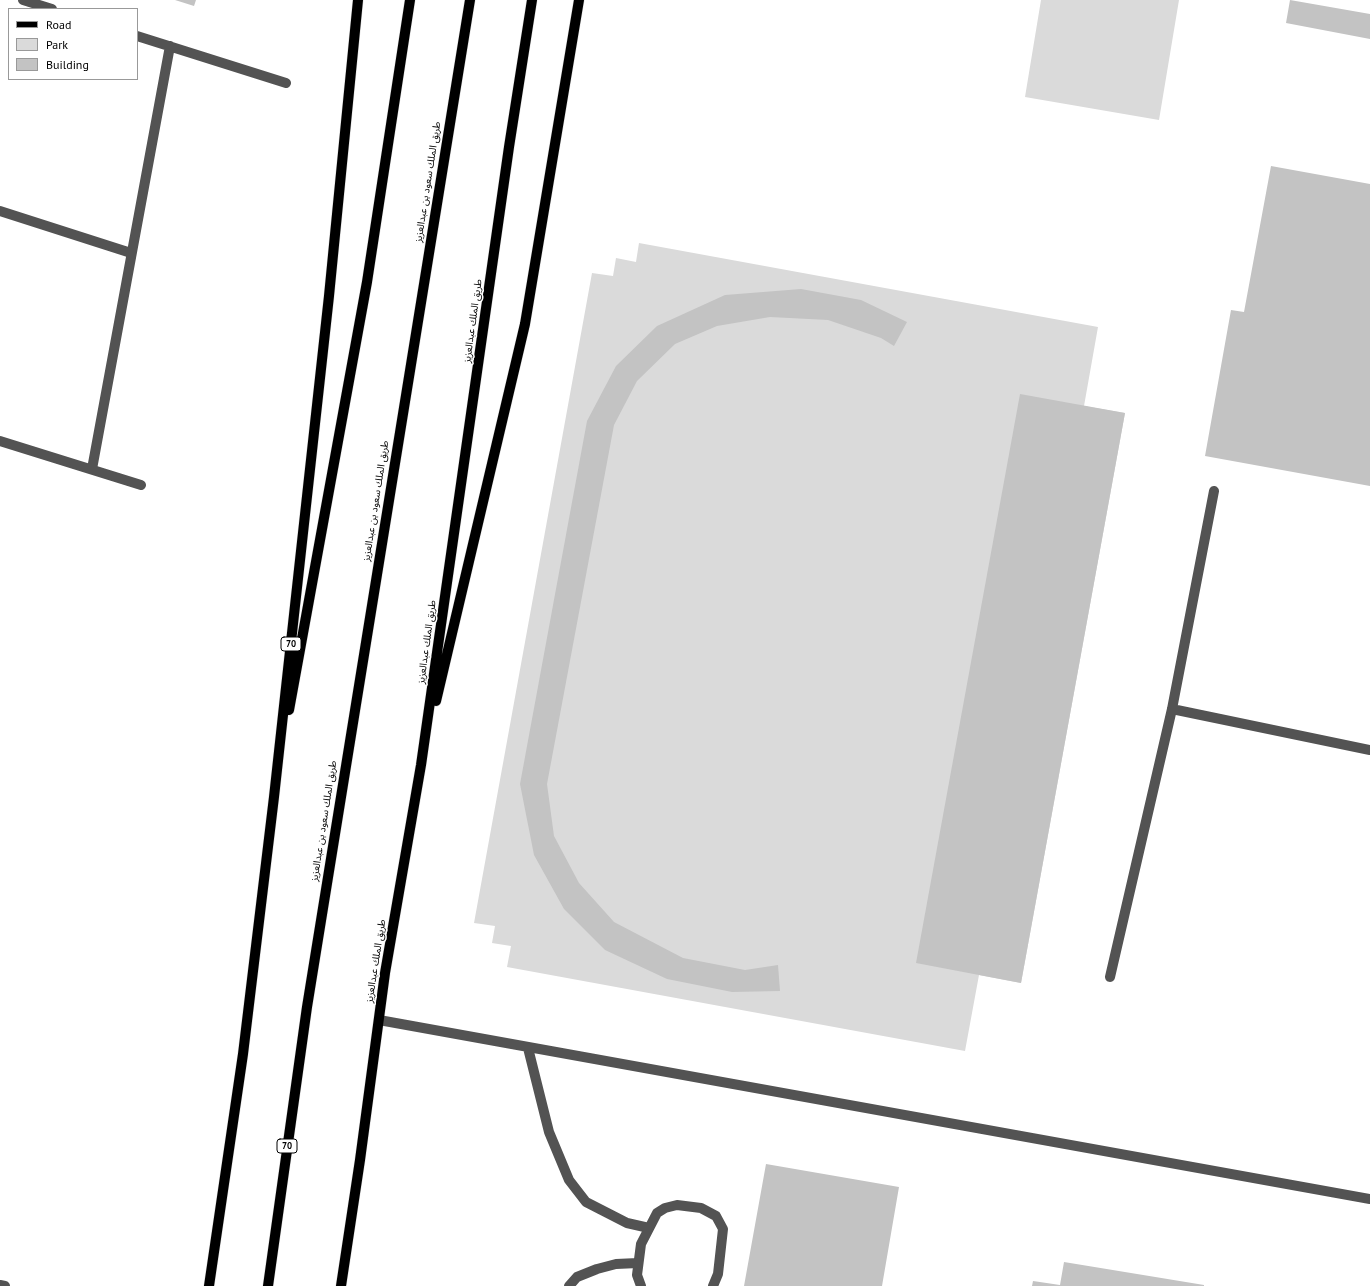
<!DOCTYPE html>
<meta charset="utf-8">
<style>
body{margin:0}
#map{position:relative;width:1370px;height:1286px;overflow:hidden;background:#fff;font-family:"PT Sans",sans-serif}
canvas{display:block}
.legend{position:absolute;left:8px;top:8px;width:130px;height:72px;box-sizing:border-box;background:#fff;border:1px solid #999;margin:0;padding:5px 7px;list-style:none;font-size:12px;color:#000}
.legend li{display:flex;align-items:center;gap:8px;height:20px}
.legend b{width:20px;border:1px solid #999}
</style>
<div id="map">
<canvas width="1370" height="1286"></canvas>
<ul class="legend">
<li><b style="height:5px;background:#000"></b>Road</li>
<li><b style="height:11px;background:#dadada"></b>Park</li>
<li><b style="height:11px;background:#c3c3c3"></b>Building</li>
</ul>
</div>
<script>
const c = document.querySelector('canvas').getContext('2d');
c.lineJoin = 'round';
function fill(path, color) {
  c.fillStyle = color;
  c.fill(path, 'evenodd');
}
function toPath(rows) {
  const path = new Path2D();
  for (const r of rows) {
    path.moveTo(r[0], r[1]);
    for (let i = 2; i < r.length; i += 2) path.lineTo(r[i], r[i + 1]);
  }
  return path;
}
function stroke(path, color, width, dash) {
  c.strokeStyle = color;
  c.lineWidth = width;
  c.lineCap = dash ? 'butt' : 'round';
  c.setLineDash(dash || []);
  c.stroke(path);
}
function label(font, color, halo, rows, align = 'center') {
  c.font = font + ' "PT Sans","Noto Sans Arabic",sans-serif';
  c.lineWidth = 3;
  c.setLineDash([]);
  c.textBaseline = 'middle';
  c.strokeStyle = halo;
  c.fillStyle = color;
  for (const [text, x, y, turn = 0] of rows) {
    c.save();
    c.translate(x, y);
    c.rotate((+turn || 0) * Math.PI / 180);
    c.textAlign = isNaN(turn) ? turn : align;
    if (halo) c.strokeText(text, 0, 0);
    c.fillText(text, 0, 0);
    c.restore();
  }
}
fill(toPath([
 [1041,0,1179,0,1159,120,1025,97],
 [639,243,1098,327,1084,406,1125,413,1021,983,979,975,965,1051,507,967,511,946,492,943,495,926,474,923,592,273,613,276,616,258,636,262]
]), '#dadada');
fill(toPath([
 [175,0,196,0,194,6],
 [1290,0,1370,14,1370,39,1286,23],
 [1271,166,1370,184,1370,486,1205,456,1231,310,1244,312],
 [801,289,861,300,907,322,894,346,881,338,828,320,770,317,717,326,675,344,637,381,614,425,547,784,554,836,579,883,614,922,683,958,745,970,778,965,780,991,732,992,667,979,605,950,564,909,534,855,520,784,587,421,616,366,657,326,725,295],
 [1020,394,1125,413,1021,983,916,963],
 [766,1164,899,1187,882,1286,744,1286],
 [1064,1262,1204,1285,1204,1286,1032,1286,1033,1281,1060,1285]
]), '#c3c3c3');
const major = toPath([
 [436,701,525,324,579,0],
 [289,710,367,282,410,0],
 [209,1286,243,1054,274,797,329,296,358,0],
 [268,1286,307,1007,470,0],
 [341,1286,360,1160,385,973,421,765,509,147,532,0]
]);
stroke(major, '#dbdbdb', 11);
stroke(toPath([
 [23,0,52,9],
 [137,36,286,83],
 [0,211,131,253],
 [0,441,141,485],
 [92,469,170,46],
 [1172,709,1370,750],
 [1110,977,1172,709,1214,491],
 [379,1020,1370,1199],
 [528,1048,549,1132,569,1180,586,1202,627,1223,649,1228],
 [0,1285,5,1286],
 [569,1286,577,1277,597,1269,616,1264,638,1263],
 [641,1286,637,1275,641,1244,657,1213,665,1208,677,1205,701,1208,716,1216,723,1229,718,1274,713,1286]
]), '#535353', 10);
stroke(major, '#000', 10);
for (const [x, y, w] of [
 [291,644,20],
 [287,1146,20]
]) {
  const box = new Path2D();
  box.roundRect(x - w / 2, y - 7, w, 14, 3);
  c.fillStyle = '#fff';
  c.fill(box);
  stroke(box, '#000', 1);
}
label('bold 9px', '#000', null, [
 ["70",291,644],
 ["70",287,1146]
]);
label('10px', '#000', '#fff', [
 ["طريق الملك سعود بن عبدالعزيز",428,182,-81],
 ["طريق الملك عبدالعزيز",473,321,-82],
 ["طريق الملك سعود بن عبدالعزيز",376,501,-81],
 ["طريق الملك عبدالعزيز",427,642,-82],
 ["طريق الملك سعود بن عبدالعزيز",324,821,-81],
 ["طريق الملك عبدالعزيز",376,961,-81]
]);
</script>
